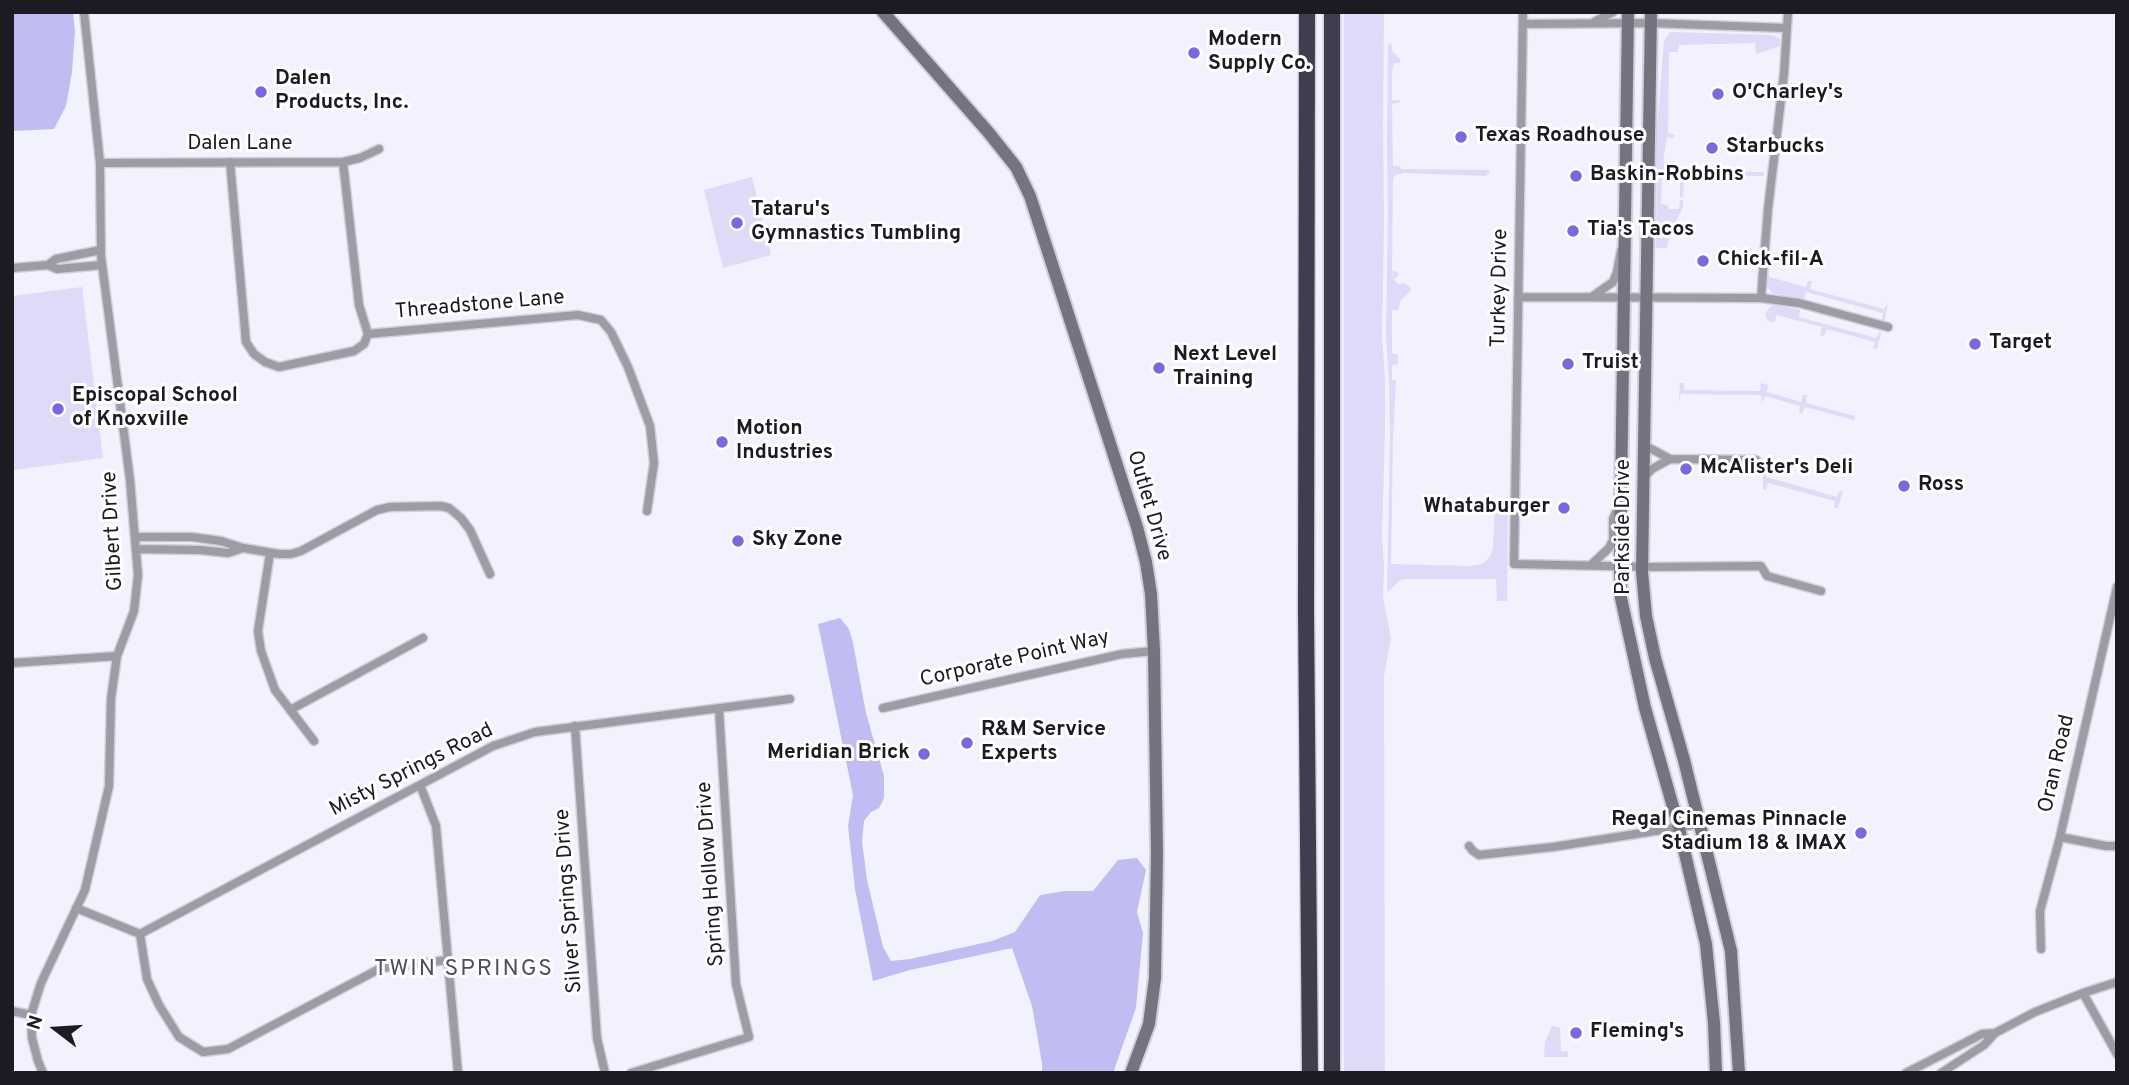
<!DOCTYPE html>
<style>
body{margin:0}
#map{position:relative;width:2129px;height:1085px;overflow:hidden;background:#f2f1fe;font-family:Overpass,sans-serif}
canvas{display:block}
.frame{position:absolute;inset:0;border:14px solid #1c1b23;pointer-events:none}
.north{position:absolute;left:21px;top:994px;width:70px;height:70px;-webkit-text-stroke:5px #fff;paint-order:stroke;rotate:287deg;font-size:19px;font-weight:700;line-height:28px;text-align:center;color:#1c1b23}
.north::after{content:'';display:block;margin:auto;width:24px;height:32px;background:#1c1b23;clip-path:polygon(50% 0,100% 100%,50% 72%,0 100%)}
</style>
<div id="map">
<canvas width="2129" height="1085"></canvas>
<div class="frame"></div>
<div class="north">N</div>
</div>
<script>
const c = document.querySelector('canvas').getContext('2d');
c.lineJoin = 'round';
function fill(path, color) {
  c.fillStyle = color;
  c.fill(path, 'evenodd');
}
function toPath(rows) {
  const path = new Path2D();
  for (const r of rows) {
    path.moveTo(r[0], r[1]);
    for (let i = 2; i < r.length; i += 2) path.lineTo(r[i], r[i + 1]);
  }
  return path;
}
function stroke(path, color, width, dash) {
  c.strokeStyle = color;
  c.lineWidth = width;
  c.lineCap = dash ? 'butt' : 'round';
  c.setLineDash(dash || []);
  c.stroke(path);
}
function label(font, color, halo, rows, align = 'center') {
  c.font = font + ' Overpass,sans-serif';
  c.lineWidth = 6;
  c.setLineDash([]);
  c.textBaseline = 'middle';
  c.strokeStyle = halo;
  c.fillStyle = color;
  for (const [text, x, y, turn = 0] of rows) {
    c.save();
    c.translate(x, y);
    c.rotate((+turn || 0) * Math.PI / 180);
    c.textAlign = isNaN(turn) ? turn : align;
    if (halo) c.strokeText(text, 0, 0);
    c.fillText(text, 0, 0);
    c.restore();
  }
}
fill(toPath([
 [1344,12,1384,12,1383,123,1384,224,1382,334,1385,381,1385,428,1382,536,1384,567,1383,597,1391,638,1384,676,1385,1073,1344,1073],
 [1670,32,1773,35,1780,39,1781,46,1756,54,1755,43,1679,45,1678,52,1669,52,1668,133,1675,135,1673,138,1667,137,1663,162,1670,164,1670,172,1668,176,1662,176,1661,204,1668,205,1669,209,1679,209,1680,200,1683,200,1683,207,1670,233,1667,248,1656,248,1657,128,1664,41],
 [1391,43,1392,51,1400,59,1400,63,1395,63,1393,66,1392,74,1392,100,1399,100,1400,102,1392,104,1393,166,1399,166,1401,169,1490,170,1490,172,1486,176,1404,173,1396,175,1393,178,1392,277,1393,271,1396,271,1399,275,1394,279,1398,284,1404,283,1411,288,1410,292,1401,300,1398,310,1392,310,1392,353,1398,355,1398,364,1392,365,1392,380,1396,381,1393,438,1391,564,1469,566,1482,564,1489,558,1493,548,1495,505,1502,500,1506,500,1508,504,1507,601,1497,601,1496,579,1402,579,1387,592,1390,438,1389,383,1386,334,1388,212,1387,143,1388,45],
 [1681,171,1763,172,1764,176,1690,175,1684,180,1683,197,1680,197,1680,173],
 [752,177,771,255,723,268,704,190],
 [1769,270,1769,277,1806,287,1808,281,1812,281,1810,289,1884,309,1888,303,1885,320,1882,320,1883,313,1806,292,1804,299,1772,293,1766,285],
 [82,287,103,458,14,470,12,456,12,296],
 [1775,305,1800,310,1799,317,1876,338,1880,331,1881,333,1877,349,1873,348,1875,342,1827,329,1824,336,1820,335,1822,327,1777,315,1774,322,1768,321,1766,317,1766,313,1770,307],
 [1680,383,1684,383,1684,390,1760,391,1761,383,1768,385,1767,392,1801,402,1803,395,1807,395,1806,403,1855,416,1854,420,1805,407,1802,414,1799,412,1800,406,1765,396,1762,403,1761,395,1681,394,1679,401],
 [1763,469,1768,470,1766,477,1837,497,1839,492,1843,491,1838,508,1834,508,1835,501,1768,483,1766,490,1763,489],
 [1552,1026,1560,1028,1561,1051,1568,1052,1568,1057,1544,1057,1545,1042]
]), '#dddbf7');
fill(toPath([
 [12,12,73,12,75,32,72,72,66,106,54,129,12,131],
 [840,618,849,629,853,643,866,713,884,776,884,798,879,808,871,812,864,821,862,841,867,880,883,947,891,961,910,959,992,941,1015,932,1040,895,1065,891,1093,891,1118,860,1137,858,1146,870,1137,912,1143,933,1136,1008,1113,1073,1042,1073,1042,1063,1032,1006,1012,948,910,970,873,981,855,889,848,826,853,795,818,624]
]), '#c1bcf1');
const street = toPath([
 [1523,12,1514,564,1651,567,1761,566,1767,576,1821,591],
 [1594,22,1613,12],
 [1523,24,1650,23,1786,28],
 [230,162,246,342,254,354,265,362,279,367,354,351,364,344,368,334,578,315,601,320,611,332,628,367,650,426,654,463,647,511],
 [343,162,359,305,368,334],
 [100,163,343,162,360,158,379,149],
 [48,265,56,259,101,250],
 [12,268,48,265,57,269,102,265],
 [1593,296,1613,282,1617,272,1621,251],
 [1518,297,1761,298,1799,303,1888,327],
 [1761,298,1768,209,1784,74,1788,12],
 [1644,445,1670,459,1756,460],
 [1644,477,1652,469,1670,459],
 [135,537,192,537,221,541,243,548,279,554,291,554,301,551,377,510,390,507,441,506,449,508,461,518,470,530,490,574],
 [136,549,200,550,228,553,243,548],
 [270,553,258,631,261,651,275,690,314,741],
 [1591,565,1609,548,1613,540,1613,519,1618,508],
 [12,663,117,656],
 [883,708,1122,654,1154,651],
 [290,710,423,638],
 [575,726,597,1038,605,1073],
 [420,785,436,826,458,1073],
 [2060,837,2106,846,2117,846],
 [1469,846,1473,851,1479,855,1553,847,1700,824],
 [76,908,140,934,493,746,535,732,790,699],
 [140,934,147,979,159,1005,179,1037,203,1052,228,1049,381,968,448,960],
 [2041,949,2040,911,2060,837,2117,587],
 [2083,993,2117,1054],
 [12,1011,31,1015],
 [43,1073,38,1061,32,1038,31,1015,41,983,85,890,109,786,111,699,117,656,134,611,138,575,130,480,101,256,100,163,84,12],
 [631,1073,749,1037,736,984,719,709],
 [1906,1073,1982,1034,1995,1033],
 [1941,1073,1984,1045,1995,1033,2035,1012,2083,993,2117,982]
]);
const secondary = toPath([
 [883,12,989,133,1016,167,1030,196,1137,527,1146,562,1151,594,1154,651,1157,853,1155,978,1149,1024,1131,1073],
 [1628,12,1620,566,1621,598,1645,708,1679,828,1706,944,1714,1023,1716,1073],
 [1651,12,1642,572,1646,616,1655,658,1684,760,1731,951,1739,1073]
]);
const highway = toPath([
 [1307,12,1306,609,1310,1073],
 [1332,12,1332,1073]
]);
stroke(street, '#d0cfdb', 11);
stroke(secondary, '#d0cfdb', 16);
stroke(highway, '#d0cfdb', 19);
stroke(street, '#9d9ca5', 8);
stroke(secondary, '#747380', 12);
stroke(highway, '#3f3e4f', 16);
for (const [x, y, r, color] of [
 [1194,53,7,"#7f66e1"],
 [261,92,7,"#7f66e1"],
 [1718,94,7,"#7f66e1"],
 [1461,137,7,"#7f66e1"],
 [1712,148,7,"#7f66e1"],
 [1576,176,7,"#7f66e1"],
 [737,223,7,"#7f66e1"],
 [1573,231,7,"#7f66e1"],
 [1703,261,7,"#7f66e1"],
 [1975,344,7,"#7f66e1"],
 [1568,364,7,"#7f66e1"],
 [1159,368,7,"#7f66e1"],
 [58,409,7,"#7f66e1"],
 [722,442,7,"#7f66e1"],
 [1686,469,7,"#7f66e1"],
 [1904,486,7,"#7f66e1"],
 [1564,508,7,"#7f66e1"],
 [738,541,7,"#7f66e1"],
 [967,743,7,"#7f66e1"],
 [924,754,7,"#7f66e1"],
 [1861,833,7,"#7f66e1"],
 [1576,1033,7,"#7f66e1"]
]) {
  const dot = new Path2D();
  dot.arc(x, y, r, 0, 2 * Math.PI);
  c.fillStyle = color;
  c.fill(dot);
  stroke(dot, '#fff', 2.5);
}
label('bold 21px', '#1c1b23', '#fff', [
 ["Modern",1208,41],
 ["Supply Co.",1208,65],
 ["Dalen",275,80],
 ["Products, Inc.",275,104],
 ["O'Charley's",1732,94],
 ["Texas Roadhouse",1475,137],
 ["Starbucks",1726,148],
 ["Baskin-Robbins",1590,176],
 ["Tataru's",751,211],
 ["Gymnastics Tumbling",751,235],
 ["Tia's Tacos",1587,231],
 ["Chick-fil-A",1717,261],
 ["Target",1989,344],
 ["Next Level",1173,356],
 ["Training",1173,380],
 ["Truist",1582,364],
 ["Episcopal School",72,397],
 ["of Knoxville",72,421],
 ["Motion",736,430],
 ["Industries",736,454],
 ["McAlister's Deli",1700,469],
 ["Ross",1918,486],
 ["Whataburger",1550,508,"right"],
 ["Sky Zone",752,541],
 ["R&M Service",981,731],
 ["Experts",981,755],
 ["Meridian Brick",910,754,"right"],
 ["Regal Cinemas Pinnacle",1847,821,"right"],
 ["Stadium 18 & IMAX",1847,845,"right"],
 ["Fleming's",1590,1033]
], 'left');
label('21px', '#1c1b23', '#fff', [
 ["Dalen Lane",240,145],
 ["Turkey Drive",1501,288,-89],
 ["Threadstone Lane",480,306,-5],
 ["Outlet Drive",1148,506,74],
 ["Parkside Drive",1625,527,-90],
 ["Gilbert Drive",114,531,-93],
 ["Corporate Point Way",1015,660,-13],
 ["Oran Road",2058,764,-77],
 ["Misty Springs Road",412,771,-27],
 ["Spring Hollow Drive",712,874,-94],
 ["Silver Springs Drive",570,901,-94]
]);
c.letterSpacing = '2px';
label('23px', '#4f4d5f', '#fff', [
 ["TWIN SPRINGS",464,970]
]);
c.letterSpacing = '0px';
</script>
